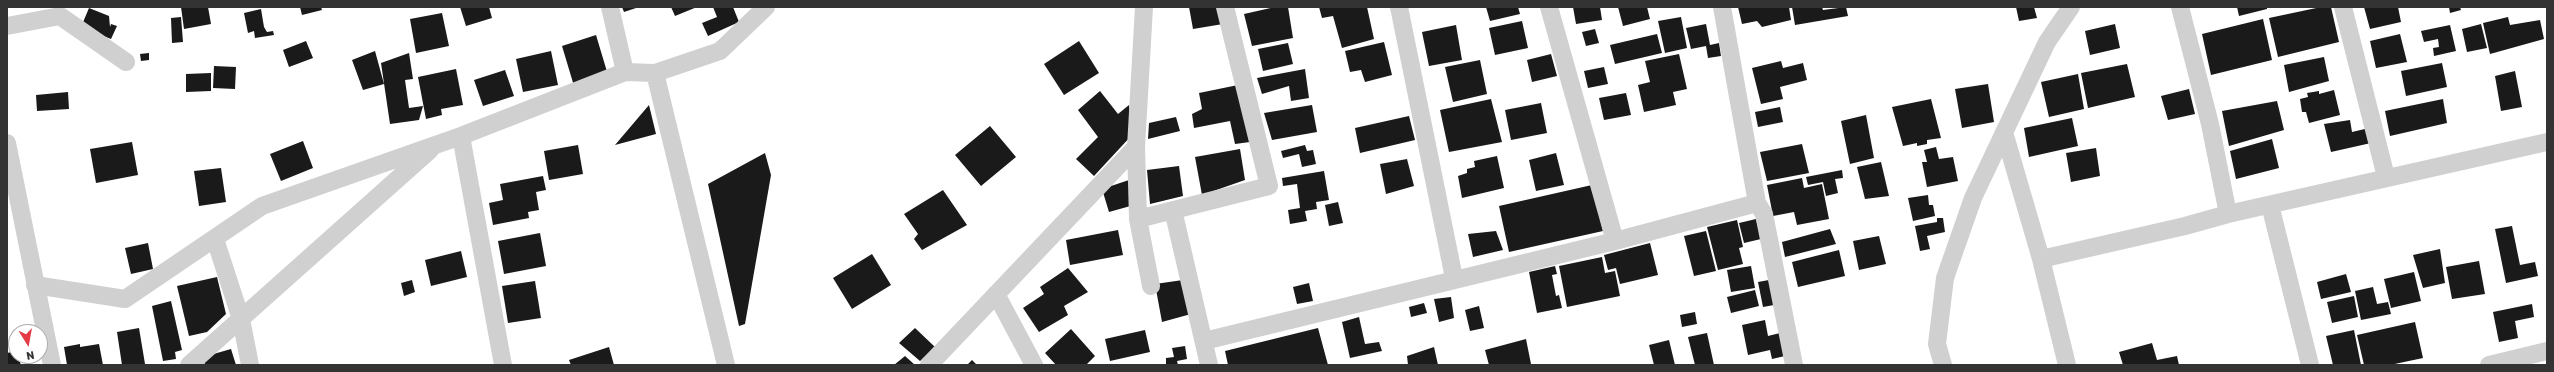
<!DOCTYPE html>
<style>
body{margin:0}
#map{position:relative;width:2554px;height:372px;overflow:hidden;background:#fff;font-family:Rubik,sans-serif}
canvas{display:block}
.frame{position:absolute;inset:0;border:8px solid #333;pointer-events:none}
.north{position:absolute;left:8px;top:324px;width:40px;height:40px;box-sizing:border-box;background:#fff;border:1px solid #adadad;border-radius:50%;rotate:169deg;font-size:11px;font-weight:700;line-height:16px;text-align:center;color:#333}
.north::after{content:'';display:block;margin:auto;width:14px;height:18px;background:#e63946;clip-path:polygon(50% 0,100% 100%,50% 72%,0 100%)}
</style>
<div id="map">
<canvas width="2554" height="372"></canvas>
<div class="frame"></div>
<div class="north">N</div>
</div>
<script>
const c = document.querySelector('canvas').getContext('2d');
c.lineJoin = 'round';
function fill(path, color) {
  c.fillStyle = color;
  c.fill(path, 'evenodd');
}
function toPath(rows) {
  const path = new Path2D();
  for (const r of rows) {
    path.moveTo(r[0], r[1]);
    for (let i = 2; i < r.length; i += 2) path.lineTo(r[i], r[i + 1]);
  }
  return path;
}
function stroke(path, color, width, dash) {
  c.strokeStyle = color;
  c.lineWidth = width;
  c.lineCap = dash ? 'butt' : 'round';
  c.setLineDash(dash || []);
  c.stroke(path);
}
fill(toPath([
 [181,7,208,7,211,24,184,29],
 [300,7,321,7,322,10,302,15],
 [460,7,489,7,492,18,466,26],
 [622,7,639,7,624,12],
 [671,7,697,7,675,16],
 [713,7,733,7,739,22,708,36,702,23,717,17],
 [1189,7,1219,7,1223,24,1193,29],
 [1275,7,1288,7,1293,38,1252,46,1244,14],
 [1319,7,1367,7,1374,39,1342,48,1333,16,1322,18],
 [1486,7,1518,7,1520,14,1490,21],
 [1573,7,1600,7,1602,20,1576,24],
 [1618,7,1647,7,1650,19,1623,26],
 [1738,7,1789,7,1791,20,1762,27,1757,21,1742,24],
 [1792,7,1822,7,1823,10,1846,7,1848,16,1795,25],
 [2016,7,2034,7,2037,18,2019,21],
 [2237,7,2267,7,2267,9,2239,16],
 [2321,7,2331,7,2339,42,2278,57,2269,18],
 [2364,7,2398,7,2401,22,2370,29],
 [2449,7,2460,7,2461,10,2450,13],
 [89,8,109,16,110,27,111,24,117,26,111,39,81,27],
 [261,9,264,27,267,32,273,31,274,35,255,38,254,31,248,33,244,13],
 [442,13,449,46,416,53,410,19],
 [181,17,183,42,172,43,171,18],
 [1681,17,1687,48,1665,53,1658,21],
 [2508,17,2510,25,2540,20,2544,39,2490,54,2483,23],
 [2263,19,2272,60,2211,75,2202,34],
 [1522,21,1528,48,1495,55,1489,28],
 [1706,24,1710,45,1719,43,1721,56,1708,58,1706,46,1691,49,1686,28],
 [2115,24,2120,48,2090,55,2085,31],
 [2481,24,2487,48,2467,52,2462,29],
 [1456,25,1462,60,1429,66,1422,32],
 [2450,25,2456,51,2434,56,2433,48,2439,47,2438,39,2424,42,2421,31],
 [1595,29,1599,43,1586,46,1582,32],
 [1657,34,1662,53,1615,64,1610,45],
 [2400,34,2407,62,2376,68,2370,41],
 [596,35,608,75,574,86,562,46],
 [306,41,313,58,289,67,283,50],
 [1079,41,1099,73,1064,95,1044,64],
 [1384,42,1392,75,1365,82,1361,70,1350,72,1345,51],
 [1288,43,1293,64,1263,71,1258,49],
 [375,51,384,84,363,90,352,60],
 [551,51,558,85,523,92,516,59],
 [149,53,149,60,141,61,140,54],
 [409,53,413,79,405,80,409,108,423,106,419,120,390,124,381,63],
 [1551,54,1557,76,1532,82,1527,60],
 [1679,54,1687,89,1673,92,1676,105,1644,112,1638,85,1650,82,1645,61],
 [2324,57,2329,81,2289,92,2284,65],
 [1480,60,1487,94,1453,102,1445,67],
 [1781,61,1783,68,1803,63,1807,80,1780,87,1783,99,1761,104,1752,68],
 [2442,63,2447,87,2406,96,2401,71],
 [2127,64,2135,97,2088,108,2081,73],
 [214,66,236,67,235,89,213,88],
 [1604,67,1608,84,1588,88,1584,71],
 [456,69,463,105,441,109,442,115,426,119,418,77],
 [1305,69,1309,98,1291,101,1289,86,1262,94,1257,78],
 [505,70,514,96,483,106,474,80],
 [2515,71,2522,107,2501,111,2495,76],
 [211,73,211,91,186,92,186,74],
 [2078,74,2084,109,2049,117,2041,82],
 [1988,84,1994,122,1962,128,1955,89],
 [1238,85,1250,142,1235,144,1230,121,1194,128,1192,114,1202,109,1199,93],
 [2189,89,2195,114,2168,120,2161,96],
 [2334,90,2340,115,2309,123,2306,112,2302,112,2300,99,2308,97,2307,93,2319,91,2319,94],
 [1100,91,1118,114,1129,105,1132,135,1094,176,1076,159,1098,137,1078,110],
 [68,92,69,109,37,111,36,95],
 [1626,93,1631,115,1604,120,1599,98],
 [1491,99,1502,142,1449,152,1440,110],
 [1931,99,1941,138,1927,140,1927,144,1917,146,1917,143,1903,146,1892,107],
 [2443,99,2447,123,2390,136,2385,111],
 [2277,101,2284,130,2229,146,2222,111],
 [1541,103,1547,133,1511,140,1505,110],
 [649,105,656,134,615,145],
 [1312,105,1317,132,1272,140,1264,113],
 [1780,107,1783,122,1758,127,1755,112],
 [1866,115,1874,158,1850,164,1841,121],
 [1409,116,1415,140,1360,153,1355,128],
 [1176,117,1180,131,1148,139,1149,123],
 [2072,118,2078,146,2029,157,2024,128],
 [2350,120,2352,132,2369,128,2371,143,2331,152,2324,124],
 [990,126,1016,157,981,186,955,155],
 [2272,139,2279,168,2236,179,2230,151],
 [303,141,313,168,281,181,270,154],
 [132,142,138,175,96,183,90,149],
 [1802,144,1809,173,1767,181,1760,152],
 [578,145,583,174,549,180,544,151],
 [1305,145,1307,151,1313,150,1316,164,1302,167,1299,154,1283,158,1281,151],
 [1936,147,1939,159,1953,157,1958,181,1927,187,1922,162,1927,162,1924,150],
 [2096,148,2100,176,2071,182,2066,153],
 [1240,149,1245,180,1202,195,1195,157],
 [765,153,771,175,745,324,739,326,708,184],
 [1556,153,1564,185,1536,191,1529,160],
 [1497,156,1504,188,1462,198,1458,176,1467,173,1467,169,1475,167,1474,161],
 [1407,159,1414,186,1386,194,1380,164],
 [1881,162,1889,196,1865,199,1857,167],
 [1179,166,1183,196,1150,204,1147,170],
 [221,168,226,202,199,206,194,171],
 [1842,170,1843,178,1835,179,1838,193,1826,196,1823,182,1808,185,1806,177],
 [1324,171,1329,200,1316,202,1317,209,1305,211,1307,221,1290,224,1288,210,1300,208,1297,184,1283,186,1282,178],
 [543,176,546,190,536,192,539,210,528,212,529,218,493,225,489,203,503,200,500,184],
 [1802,178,1804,188,1822,184,1829,219,1797,225,1794,212,1773,216,1767,185],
 [1129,180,1134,205,1109,212,1102,189],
 [1592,185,1603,231,1509,252,1499,206],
 [943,190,967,225,922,250,914,239,918,234,904,214],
 [1928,195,1929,205,1933,205,1935,216,1913,221,1908,198],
 [1338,202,1343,223,1329,226,1325,205],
 [1937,218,1943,218,1945,232,1927,236,1930,249,1920,251,1915,226,1937,222],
 [1756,219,1761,239,1744,243,1739,223],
 [1737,220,1743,247,1739,248,1743,264,1718,270,1707,227],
 [2512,226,2520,265,2535,262,2538,276,2506,283,2495,229],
 [1830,229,1836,244,1785,257,1782,242],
 [1118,230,1123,255,1070,265,1066,240],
 [1496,231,1503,250,1473,257,1468,234],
 [1706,231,1716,271,1694,276,1684,236],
 [540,233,546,266,504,274,498,241],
 [1879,236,1886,264,1859,270,1853,241],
 [148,243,153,269,131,274,125,248],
 [1650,243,1658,275,1620,284,1616,268,1608,270,1604,255],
 [2440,249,2445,283,2423,288,2413,255],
 [1839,250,1845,276,1798,287,1792,262],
 [461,251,467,277,431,286,425,260],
 [872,254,891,285,852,309,833,278],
 [1602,257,1605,273,1615,271,1620,296,1567,307,1559,266],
 [2479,261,2485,294,2452,299,2446,267],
 [1555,266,1557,274,1552,275,1556,296,1559,295,1562,308,1537,313,1529,272],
 [1751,266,1755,288,1731,292,1727,270],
 [1068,268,1088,292,1064,306,1068,315,1039,332,1023,308,1044,294,1040,287],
 [2414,272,2421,301,2391,308,2384,279],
 [2346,274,2351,292,2321,299,2317,282],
 [217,277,226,314,207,332,189,336,177,286],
 [412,280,415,292,404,296,401,283],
 [1183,280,1191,314,1162,322,1155,284],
 [1769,280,1774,305,1763,307,1758,282],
 [535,281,541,318,508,323,502,286],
 [1309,283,1313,301,1297,304,1293,287],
 [2373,287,2377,304,2388,302,2391,314,2361,320,2355,291],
 [1755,290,1759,306,1731,313,1727,297],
 [2354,296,2358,317,2332,323,2327,302],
 [1451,297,1454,318,1439,322,1434,299],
 [171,301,182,350,175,352,176,359,163,361,152,306],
 [1424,303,1427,313,1411,317,1409,307],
 [2532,304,2534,317,2515,321,2518,338,2499,342,2493,312],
 [1479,306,1484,328,1470,331,1465,310],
 [1695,312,1697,324,1682,327,1680,315],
 [1359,317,1365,344,1379,342,1382,351,1350,358,1342,322],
 [1765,320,1768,336,1780,333,1785,356,1772,359,1770,350,1748,355,1742,325],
 [2415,322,2423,358,2390,365,2364,365,2357,335],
 [139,328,145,364,122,365,117,332],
 [915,328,935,347,920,361,899,343],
 [1318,328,1328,365,1228,365,1225,351],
 [1071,329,1095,356,1086,365,1056,365,1045,353],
 [1145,330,1150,352,1110,361,1105,339],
 [2354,330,2361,365,2333,365,2326,336],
 [1707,333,1714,365,1695,365,1688,337],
 [1526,339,1531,364,1489,365,1485,350],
 [1669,340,1675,365,1654,365,1649,345],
 [2152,343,2157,360,2177,356,2179,365,2123,365,2119,352],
 [80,344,80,347,99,344,103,365,67,365,64,347],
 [1185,346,1187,359,1177,361,1178,365,1166,365,1166,358,1174,357,1172,348],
 [609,347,614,365,571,365,569,360],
 [1434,347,1438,365,1408,365,1407,356],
 [231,349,236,365,205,365,203,357],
 [16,351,21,365,7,365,7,353],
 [905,356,915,365,894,365],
 [972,360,977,365,967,365]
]), '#1a1a1a');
stroke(toPath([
 [610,7,625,72],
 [1144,7,1136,147,1138,219,1151,286],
 [1399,7,1454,278],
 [1549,7,1615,241],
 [1722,7,1757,203,1764,214,1794,365],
 [2343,7,2386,177],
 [7,26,60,16,126,62],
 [655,73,726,365],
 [2004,132,2041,259,2067,365],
 [461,136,503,365],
 [7,143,52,365],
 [2270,205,2310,365],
 [1173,210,1209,365],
 [2228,214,2547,142],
 [1138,219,1269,186,1225,7],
 [215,239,241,319,250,365],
 [2041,259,2185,226,2228,214,2210,124,2180,7],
 [35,285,125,299,262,206,461,136,625,72,655,73,720,51,766,7],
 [996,294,1034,365],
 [1204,341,1615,241,1757,203],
 [189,365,430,150],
 [929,365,1136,147],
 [1943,365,1937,344,1945,278,1973,198,2047,42,2071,7],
 [2489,365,2547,351]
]), '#d0d0d0', 18);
</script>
